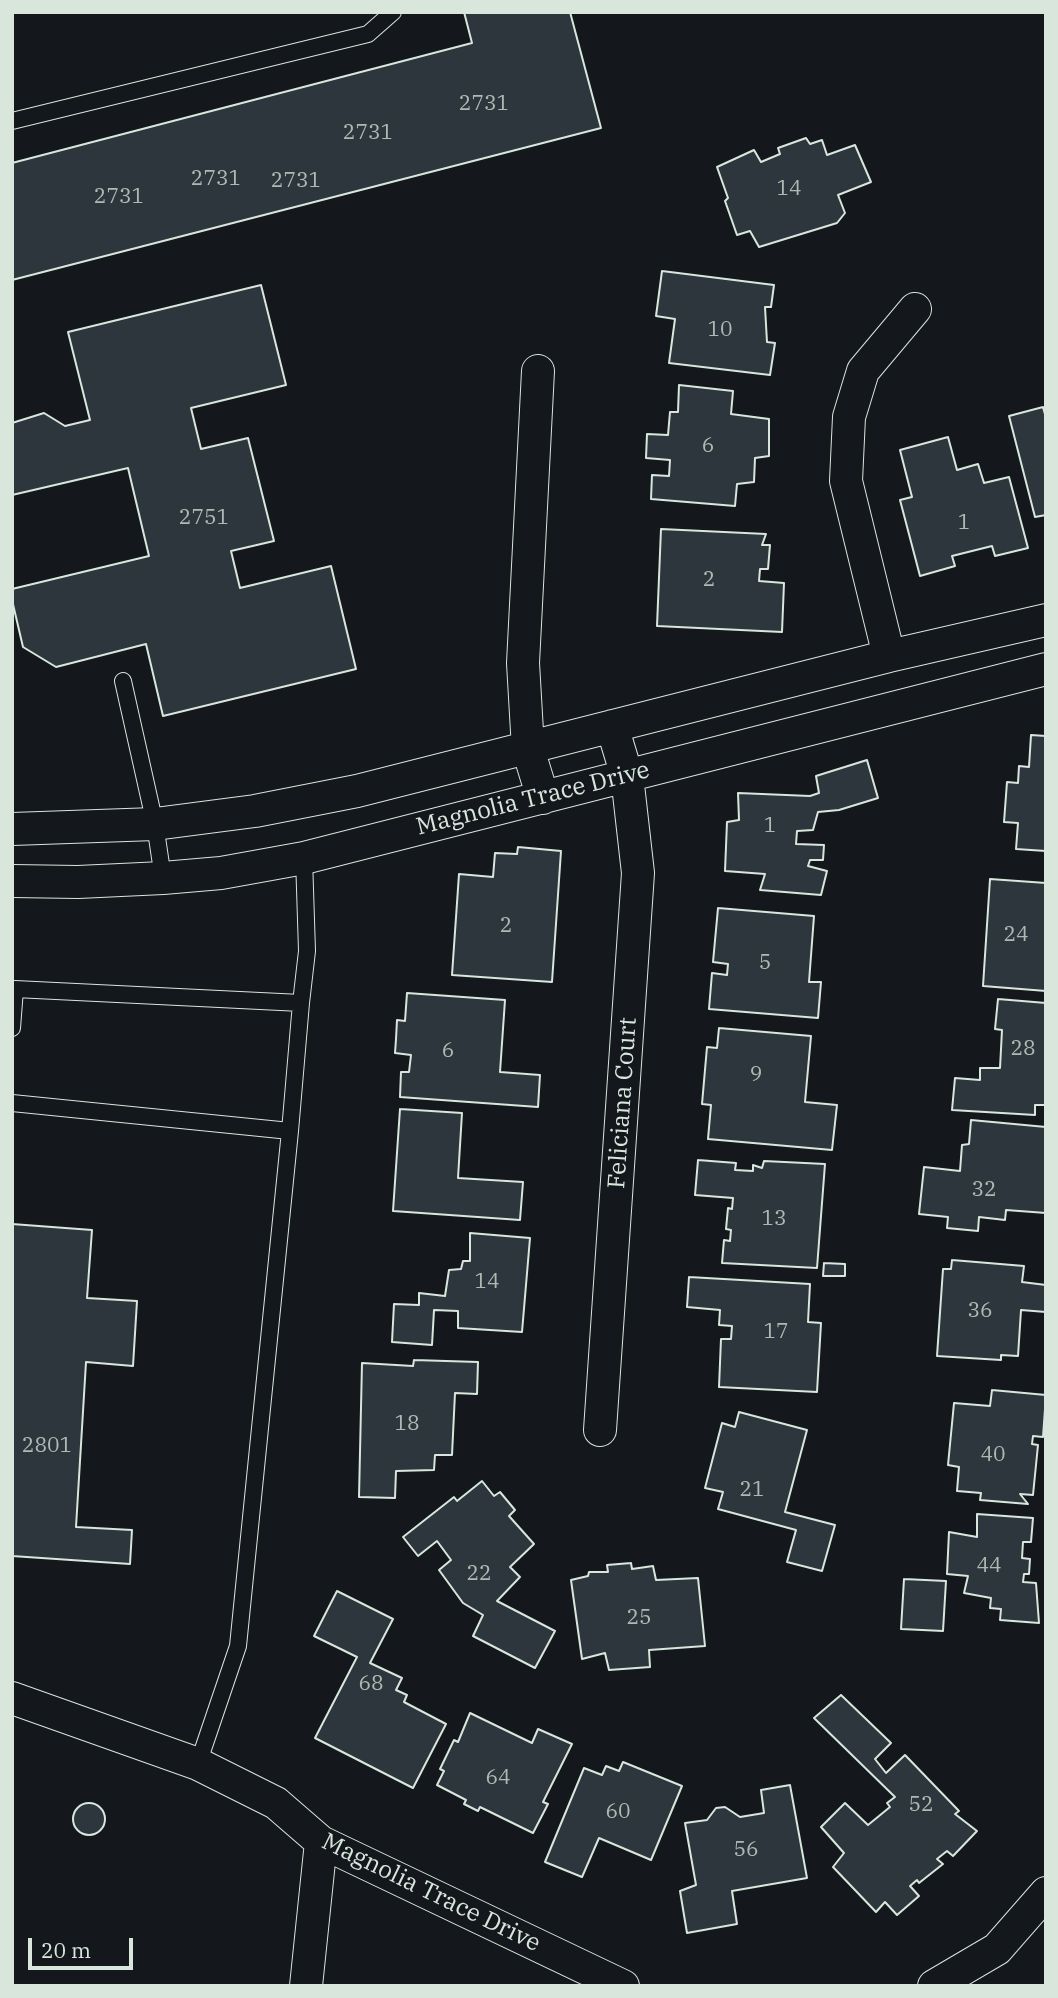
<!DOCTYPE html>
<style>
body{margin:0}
#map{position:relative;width:1058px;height:1998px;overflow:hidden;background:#14181c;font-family:"IBM Plex Serif",serif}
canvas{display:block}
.frame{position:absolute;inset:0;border:14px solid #d8e6dc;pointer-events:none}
.scale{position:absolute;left:28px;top:1938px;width:105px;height:32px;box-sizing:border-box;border:4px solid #d8e6dc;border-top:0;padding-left:9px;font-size:21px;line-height:24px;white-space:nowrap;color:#d8e6dc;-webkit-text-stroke:5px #14181c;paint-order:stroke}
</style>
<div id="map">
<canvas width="1058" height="1998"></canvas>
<div class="frame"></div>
<div class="scale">20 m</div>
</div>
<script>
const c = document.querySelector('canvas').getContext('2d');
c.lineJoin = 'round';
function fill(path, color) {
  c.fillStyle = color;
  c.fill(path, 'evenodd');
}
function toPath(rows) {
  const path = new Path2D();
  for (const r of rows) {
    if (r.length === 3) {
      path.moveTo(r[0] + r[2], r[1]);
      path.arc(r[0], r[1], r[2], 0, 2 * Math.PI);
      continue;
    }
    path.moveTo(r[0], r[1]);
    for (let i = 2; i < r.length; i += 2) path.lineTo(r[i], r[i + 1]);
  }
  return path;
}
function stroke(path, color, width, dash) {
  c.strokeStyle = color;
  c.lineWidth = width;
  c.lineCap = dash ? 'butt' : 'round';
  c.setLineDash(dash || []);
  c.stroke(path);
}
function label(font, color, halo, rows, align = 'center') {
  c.font = font + ' "IBM Plex Serif",serif';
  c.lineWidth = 5;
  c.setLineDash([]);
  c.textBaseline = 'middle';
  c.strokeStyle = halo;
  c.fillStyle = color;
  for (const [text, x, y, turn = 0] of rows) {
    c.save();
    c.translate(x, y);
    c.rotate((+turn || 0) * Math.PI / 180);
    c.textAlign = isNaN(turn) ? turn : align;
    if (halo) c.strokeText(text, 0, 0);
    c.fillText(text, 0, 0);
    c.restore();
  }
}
const building = toPath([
 [464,12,570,12,601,128,12,280,12,163,472,43,464,12],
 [806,138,810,144,822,140,827,155,855,145,871,182,838,195,845,213,837,223,759,247,750,231,737,235,725,201,728,198,717,167,754,150,761,162,780,154,778,148,806,138],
 [662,271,774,285,771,307,765,307,767,342,775,343,770,375,669,363,675,319,656,316,662,271],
 [261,285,286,385,191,408,201,449,248,438,274,541,231,551,240,588,331,566,356,669,163,716,146,644,56,667,23,647,12,600,12,589,149,556,128,468,12,495,12,423,44,413,65,426,90,420,68,332,261,285],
 [679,385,733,391,731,414,769,419,769,456,755,458,754,482,737,484,735,506,651,499,652,475,669,476,670,460,646,458,647,434,668,435,670,412,678,412,679,385],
 [1043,407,1046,418,1046,515,1035,517,1009,416,1043,407],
 [948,437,957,470,978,464,984,483,1009,477,1028,548,995,556,992,546,952,556,955,566,920,576,900,500,912,497,900,450,948,437],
 [661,529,766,534,762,545,770,545,768,569,760,569,759,581,784,583,782,632,657,626,661,529],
 [1031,735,1046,736,1046,851,1016,849,1018,823,1004,822,1007,782,1018,783,1019,766,1029,767,1031,735],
 [867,760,878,798,839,810,818,812,813,830,797,831,796,844,824,845,823,860,810,860,808,866,827,871,821,895,760,890,765,874,725,871,727,822,739,820,738,793,810,796,819,793,816,776,867,760],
 [518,847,561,851,552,982,452,975,459,874,493,877,495,853,517,854,518,847],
 [990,879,1046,883,1046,991,983,986,990,879],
 [718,908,814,916,809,982,821,982,818,1018,709,1009,712,973,727,975,728,964,713,962,718,908],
 [407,993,505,1000,500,1072,540,1075,538,1107,400,1097,401,1072,409,1072,411,1055,395,1053,396,1039,397,1020,405,1021,407,993],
 [998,999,1046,1003,1046,1105,1035,1105,1035,1115,952,1110,955,1078,980,1080,980,1068,1000,1068,1002,1030,995,1029,998,999],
 [719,1028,811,1036,805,1102,837,1105,832,1150,708,1139,711,1105,702,1104,707,1047,717,1048,719,1028],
 [400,1109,462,1113,458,1178,523,1182,520,1220,393,1211,400,1109],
 [971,1120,1046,1127,1046,1213,1006,1210,1005,1220,979,1217,978,1231,947,1228,948,1217,919,1214,924,1167,960,1171,962,1145,969,1144,971,1120],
 [698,1160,736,1163,735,1170,753,1171,753,1165,762,1168,764,1161,825,1164,817,1268,722,1263,724,1240,730,1241,731,1230,726,1229,728,1208,732,1209,733,1198,695,1195,698,1160],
 [12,1224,92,1230,87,1298,137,1301,133,1366,86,1362,76,1527,132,1530,130,1564,12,1556,12,1224],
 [470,1233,530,1238,522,1332,458,1328,458,1311,434,1310,432,1345,392,1342,394,1304,419,1305,419,1293,445,1296,449,1270,461,1269,463,1261,470,1261,470,1233],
 [952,1260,1024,1266,1022,1282,1046,1285,1046,1312,1021,1310,1018,1356,1001,1355,1001,1360,937,1356,943,1269,951,1269,952,1260],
 [824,1263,845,1264,845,1276,823,1276,824,1263],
 [689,1277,810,1284,808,1322,821,1323,817,1392,719,1387,721,1339,731,1339,732,1326,719,1325,720,1310,687,1307,689,1277],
 [414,1360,478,1362,477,1394,455,1393,452,1455,435,1455,434,1470,396,1471,395,1498,359,1497,362,1363,413,1366,414,1360],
 [992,1390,1046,1395,1043,1437,1033,1436,1032,1444,1038,1445,1033,1495,1020,1494,1028,1504,980,1500,981,1493,957,1491,959,1467,948,1465,954,1403,990,1406,992,1390],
 [739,1412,807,1430,785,1512,835,1525,822,1571,787,1562,796,1530,718,1509,723,1492,705,1488,722,1423,735,1427,739,1412],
 [482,1481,494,1496,500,1492,515,1510,509,1516,534,1544,510,1567,520,1577,497,1601,555,1631,535,1668,473,1636,483,1615,463,1603,439,1570,451,1560,437,1541,418,1556,403,1537,454,1497,457,1501,482,1481],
 [977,1514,1033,1518,1031,1542,1023,1542,1022,1558,1030,1559,1029,1574,1024,1574,1023,1582,1036,1583,1039,1623,1000,1620,1001,1609,990,1608,991,1598,964,1593,968,1576,947,1574,949,1532,977,1537,977,1514],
 [631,1563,632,1569,653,1566,656,1580,698,1578,705,1646,649,1650,650,1667,609,1670,605,1653,582,1659,571,1580,588,1576,589,1572,608,1572,607,1565,631,1563],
 [904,1579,946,1581,943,1631,901,1629,904,1579],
 [337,1591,393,1619,370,1663,402,1678,396,1690,407,1695,404,1702,446,1724,413,1788,315,1738,357,1657,314,1636,337,1591],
 [841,1695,891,1743,875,1759,886,1773,905,1755,959,1811,955,1814,977,1831,953,1856,947,1851,937,1859,943,1864,919,1883,917,1880,910,1886,919,1896,897,1915,885,1902,876,1912,833,1867,844,1853,821,1827,845,1803,868,1825,890,1807,887,1803,895,1797,814,1718,841,1695],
 [470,1713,532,1743,538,1729,572,1744,543,1802,548,1804,533,1833,480,1807,478,1811,464,1804,466,1800,437,1785,444,1771,440,1769,454,1740,458,1742,470,1713],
 [623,1762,682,1786,651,1860,599,1838,582,1877,545,1862,584,1768,602,1775,606,1766,619,1771,623,1762],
 [790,1785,807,1878,732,1891,737,1924,687,1933,680,1891,696,1885,685,1823,707,1820,716,1808,725,1807,740,1817,764,1813,761,1790,790,1785],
 [89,1819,16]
]);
fill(building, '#2c363c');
stroke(building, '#d8e6dc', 2);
const lane = toPath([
 [12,121,368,34,393,12],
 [123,681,155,824,163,878],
 [301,1003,307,951,304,858],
 [12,1028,15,989,301,1003,290,1131,12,1103],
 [198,1764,238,1646,290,1131]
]);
const street = toPath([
 [538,371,523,663,528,749,543,798],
 [889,656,846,481,849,417,863,371,915,309],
 [12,829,155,824,255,811,357,791,889,656,1046,620],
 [12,881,78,882,163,878,221,873,304,858,1046,669],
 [600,1430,638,873,627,776,612,726],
 [12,1698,198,1764,276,1803,321,1842,623,1986],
 [306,1986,321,1842],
 [934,1986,997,1949,1046,1893]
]);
stroke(lane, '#d8e6dc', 18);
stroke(street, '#d8e6dc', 34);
stroke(lane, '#14181c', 16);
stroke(street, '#14181c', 32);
label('21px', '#adbab4', null, [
 ["2731",484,104],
 ["2731",368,133],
 ["2731",216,179],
 ["2731",296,181],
 ["14",789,189],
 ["2731",119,197],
 ["10",720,330],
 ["6",708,446],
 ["2751",204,518],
 ["1",964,523],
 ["2",709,580],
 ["1",770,826],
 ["2",506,926],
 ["24",1016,935],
 ["5",765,963],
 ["28",1023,1049],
 ["6",448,1051],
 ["9",756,1075],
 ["32",984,1190],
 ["13",774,1219],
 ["14",487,1282],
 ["36",980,1311],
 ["17",776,1332],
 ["18",407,1424],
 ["2801",47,1446],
 ["40",993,1455],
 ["21",752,1490],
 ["44",989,1566],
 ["22",479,1574],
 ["25",639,1618],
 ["68",371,1684],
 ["64",498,1778],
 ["52",921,1805],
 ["60",618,1812],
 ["56",746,1850]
]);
label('24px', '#d8e6dc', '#14181c', [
 ["Magnolia Trace Drive",533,799,-14],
 ["Feliciana Court",623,1103,-86],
 ["Magnolia Trace Drive",431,1893,26]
]);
</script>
